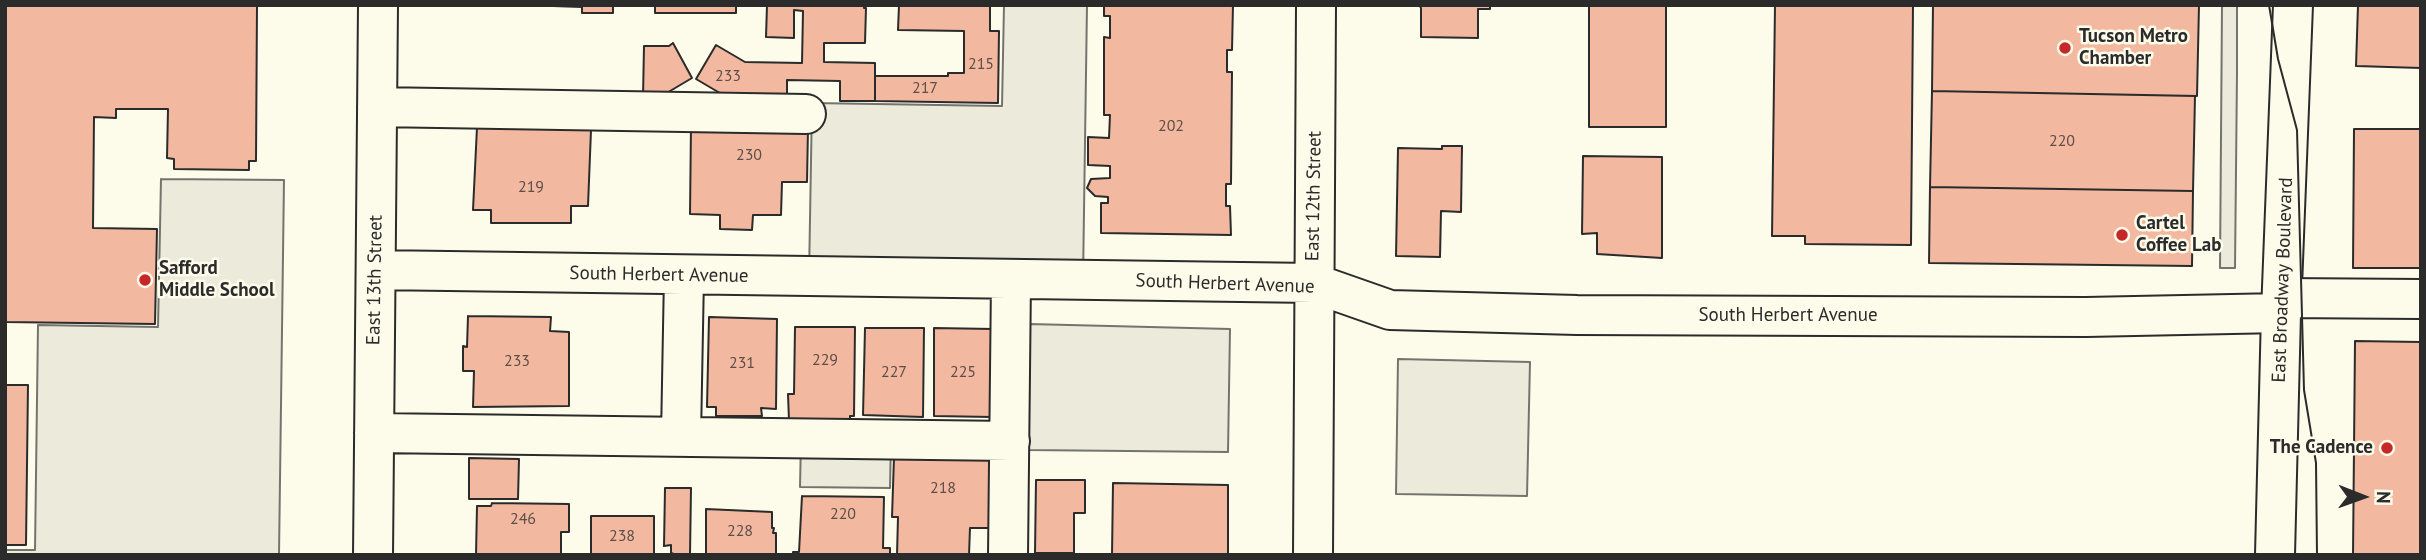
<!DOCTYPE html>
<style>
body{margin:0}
#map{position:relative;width:2426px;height:560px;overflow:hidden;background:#fdfbea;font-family:"PT Sans",sans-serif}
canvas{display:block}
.frame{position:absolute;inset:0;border:7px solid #2b2b2b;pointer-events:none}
.north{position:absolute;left:2328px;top:462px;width:70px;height:70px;-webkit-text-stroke:5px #fdfbea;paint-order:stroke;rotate:91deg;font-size:19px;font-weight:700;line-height:28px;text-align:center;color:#2b2b2b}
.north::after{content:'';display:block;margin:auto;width:24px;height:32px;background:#2b2b2b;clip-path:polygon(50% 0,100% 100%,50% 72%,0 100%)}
</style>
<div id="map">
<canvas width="2426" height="560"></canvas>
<div class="frame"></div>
<div class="north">N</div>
</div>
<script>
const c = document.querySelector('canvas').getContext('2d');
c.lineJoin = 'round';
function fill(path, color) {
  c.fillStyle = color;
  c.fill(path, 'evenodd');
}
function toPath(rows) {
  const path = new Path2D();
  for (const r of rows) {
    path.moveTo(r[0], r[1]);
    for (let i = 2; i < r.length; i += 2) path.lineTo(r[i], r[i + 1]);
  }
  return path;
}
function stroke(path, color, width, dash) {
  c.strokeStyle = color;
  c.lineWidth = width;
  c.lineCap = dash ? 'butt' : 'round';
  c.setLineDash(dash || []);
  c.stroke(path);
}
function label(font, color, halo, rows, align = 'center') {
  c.font = font + ' "PT Sans",sans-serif';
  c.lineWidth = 5;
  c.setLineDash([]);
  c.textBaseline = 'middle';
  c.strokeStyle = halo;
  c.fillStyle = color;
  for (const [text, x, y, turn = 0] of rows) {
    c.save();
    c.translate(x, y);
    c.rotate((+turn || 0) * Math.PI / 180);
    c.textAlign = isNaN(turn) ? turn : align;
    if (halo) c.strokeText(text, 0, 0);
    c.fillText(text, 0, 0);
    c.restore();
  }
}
const parking = toPath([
 [1004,5,1087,5,1083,280,809,277,812,103,1002,106,1004,5],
 [2222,5,2237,5,2237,73,2235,268,2220,268,2222,5],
 [161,179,284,180,279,555,5,555,5,550,35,550,38,325,158,327,161,179],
 [1029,324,1230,329,1228,452,1027,450,1029,324],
 [1398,359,1530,362,1527,496,1396,494,1398,359],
 [801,439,891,440,890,488,800,487,801,439]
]);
fill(parking, '#eceadb');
stroke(parking, '#74746e', 2);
const building = toPath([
 [5,5,257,5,256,161,249,161,249,170,174,169,174,159,167,158,168,109,116,109,116,118,94,117,93,228,157,229,155,324,5,322,5,5],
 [524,5,613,5,613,13,582,13,582,7,524,5],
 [655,5,736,5,736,13,655,13,655,5],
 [767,5,864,5,864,8,866,8,865,43,824,43,824,62,875,63,875,101,840,101,840,81,787,80,787,100,730,99,696,79,716,45,745,62,802,63,803,11,794,10,794,38,766,37,767,5],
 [899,5,990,5,990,31,999,31,998,103,875,101,875,76,948,76,948,73,964,73,964,31,898,30,899,5],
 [1104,5,1233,5,1232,50,1227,50,1227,72,1232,72,1231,184,1226,184,1226,206,1230,206,1231,235,1101,233,1101,203,1108,203,1108,197,1095,196,1087,188,1091,179,1110,178,1110,166,1088,165,1088,137,1109,138,1110,115,1104,115,1104,37,1110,38,1110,16,1104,16,1104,5],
 [1419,5,1490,5,1490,9,1478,9,1478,38,1421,37,1421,8,1419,5],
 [1589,5,1666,5,1666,127,1589,127,1589,5],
 [1775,5,1913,5,1911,245,1805,244,1805,236,1772,236,1775,5],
 [1933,5,2199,5,2197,96,1932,91,1933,5],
 [2358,5,2421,5,2421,68,2356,66,2358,5],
 [673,43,692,78,660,97,643,97,644,46,669,46,673,43],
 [1932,91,2195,96,2193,191,1930,187,1932,91],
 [588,123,588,130,591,130,588,206,571,206,571,223,491,223,491,210,473,210,477,127,588,123],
 [691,125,808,128,807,182,782,182,781,215,753,215,752,230,720,229,720,215,690,214,691,125],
 [2354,129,2421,129,2421,268,2353,268,2354,129],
 [1442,146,1462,146,1461,212,1441,211,1440,257,1396,256,1398,148,1442,149,1442,146],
 [1583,156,1662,157,1662,258,1597,254,1597,233,1582,234,1583,156],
 [1930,187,2193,191,2192,266,1929,263,1930,187],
 [468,316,551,317,550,331,569,332,569,406,473,407,474,371,463,371,463,346,467,347,468,316],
 [709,317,777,319,776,409,761,408,762,416,716,416,716,407,707,407,709,317],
 [795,327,855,327,854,416,850,416,850,423,789,421,788,394,794,394,795,327],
 [865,328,924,328,923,417,863,415,865,328],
 [934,328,993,329,992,417,934,416,934,328],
 [2355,341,2421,342,2421,555,2353,555,2355,341],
 [5,385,28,385,26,545,5,545,5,385],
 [894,457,993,458,992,528,970,528,969,555,897,555,898,517,892,517,894,457],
 [469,458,519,459,518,499,469,499,469,458],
 [1036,480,1085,480,1085,513,1074,513,1074,553,1035,553,1036,480],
 [1113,483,1228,485,1228,555,1112,555,1113,483],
 [665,488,691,488,690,555,677,555,671,553,671,545,664,546,665,488],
 [802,496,884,497,883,548,890,548,890,555,793,555,793,552,799,552,802,496],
 [492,503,569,504,569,532,561,532,561,555,476,555,477,506,491,506,492,503],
 [706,509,772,512,772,528,774,528,773,533,776,533,776,555,706,555,706,509],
 [591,516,654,516,654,555,591,555,591,516]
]);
fill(building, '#f2b8a0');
stroke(building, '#2b2b2b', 2);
const minor = toPath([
 [377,107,806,114],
 [376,270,1313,283,1390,310,1577,315,2086,317,2281,313],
 [2282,298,2421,299],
 [374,433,1010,441],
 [681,437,684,275],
 [373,555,378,5],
 [1008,555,1011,280],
 [1313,555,1316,5]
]);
const major = toPath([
 [2275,555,2281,313,2293,5]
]);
stroke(minor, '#2b2b2b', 42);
stroke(major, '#2b2b2b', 42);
stroke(minor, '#fdfbea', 38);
stroke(major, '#fdfbea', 38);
stroke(toPath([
 [2269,5,2278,59,2297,130,2304,390,2316,463,2317,555]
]), '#2b2b2b', 2);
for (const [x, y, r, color] of [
 [2065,48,7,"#c62828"],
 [2122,235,7,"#c62828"],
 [145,280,7,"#c62828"],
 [2387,448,7,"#c62828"]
]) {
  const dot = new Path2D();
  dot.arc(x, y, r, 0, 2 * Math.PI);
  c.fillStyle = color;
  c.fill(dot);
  stroke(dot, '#fdfbea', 2.5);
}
label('16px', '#5d4e48', null, [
 ["215",981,64],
 ["233",728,76],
 ["217",925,88],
 ["202",1171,126],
 ["220",2062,141],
 ["230",749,155],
 ["219",531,187],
 ["229",825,360],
 ["233",517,361],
 ["231",742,363],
 ["227",894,372],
 ["225",963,372],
 ["218",943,488],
 ["220",843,514],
 ["246",523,519],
 ["228",740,531],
 ["238",622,536]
]);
label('bold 19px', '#2b2b2b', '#fdfbea', [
 ["Tucson Metro",2079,37],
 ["Chamber",2079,59],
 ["Cartel",2136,224],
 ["Coffee Lab",2136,246],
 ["Safford",159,269],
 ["Middle School",159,291],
 ["The Cadence",2373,448,"right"]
], 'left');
label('19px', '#2b2b2b', '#fdfbea', [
 ["East 12th Street",1314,196,-89],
 ["South Herbert Avenue",659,275,1],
 ["East 13th Street",375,280,-89],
 ["East Broadway Boulevard",2283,280,-88],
 ["South Herbert Avenue",1225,284,2],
 ["South Herbert Avenue",1788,316]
]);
</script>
